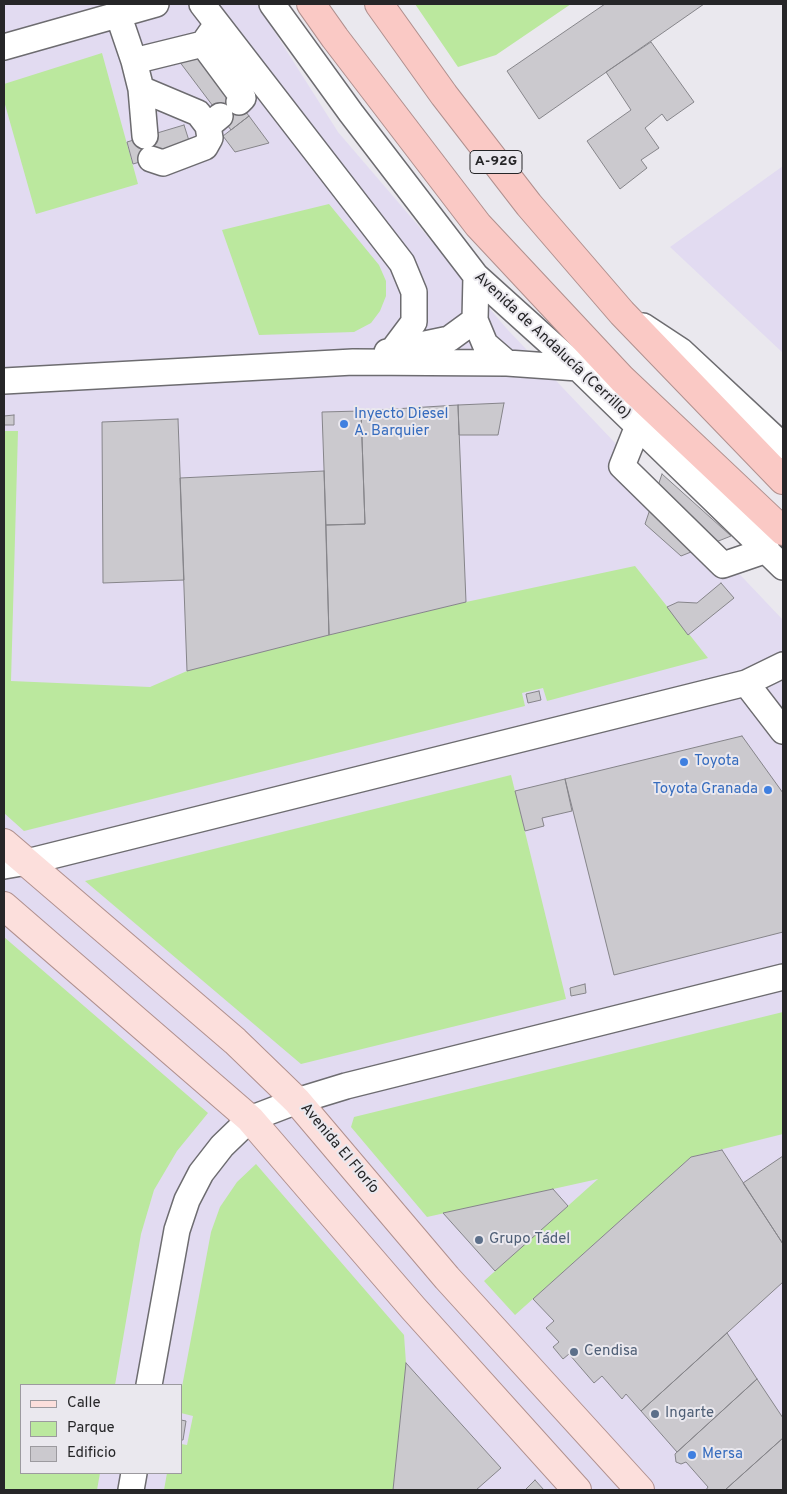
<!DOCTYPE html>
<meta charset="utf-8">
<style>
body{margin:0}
#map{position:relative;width:787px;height:1494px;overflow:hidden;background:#eae8ee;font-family:Overpass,sans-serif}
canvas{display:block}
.frame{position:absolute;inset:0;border:5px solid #262628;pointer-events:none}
.legend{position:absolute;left:20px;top:1384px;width:162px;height:90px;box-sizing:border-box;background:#eae8ee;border:1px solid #9c9a9f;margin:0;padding:6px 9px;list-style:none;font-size:15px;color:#262628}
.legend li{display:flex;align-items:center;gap:10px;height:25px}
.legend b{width:25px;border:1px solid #9c9a9f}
</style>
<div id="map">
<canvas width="787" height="1494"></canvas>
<div class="frame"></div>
<ul class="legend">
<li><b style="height:6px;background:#fcdfdc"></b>Calle</li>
<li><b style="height:14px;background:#bbe89e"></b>Parque</li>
<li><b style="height:14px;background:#cbc9ce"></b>Edificio</li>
</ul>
</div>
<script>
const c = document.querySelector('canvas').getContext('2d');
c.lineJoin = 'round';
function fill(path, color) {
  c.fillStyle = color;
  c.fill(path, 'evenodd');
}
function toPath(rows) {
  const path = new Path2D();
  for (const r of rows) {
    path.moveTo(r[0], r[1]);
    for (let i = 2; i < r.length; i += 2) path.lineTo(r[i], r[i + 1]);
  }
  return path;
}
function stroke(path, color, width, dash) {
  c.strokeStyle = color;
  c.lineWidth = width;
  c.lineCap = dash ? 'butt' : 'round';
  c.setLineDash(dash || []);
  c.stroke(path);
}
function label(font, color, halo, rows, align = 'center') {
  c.font = font + ' Overpass,sans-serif';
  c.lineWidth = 4;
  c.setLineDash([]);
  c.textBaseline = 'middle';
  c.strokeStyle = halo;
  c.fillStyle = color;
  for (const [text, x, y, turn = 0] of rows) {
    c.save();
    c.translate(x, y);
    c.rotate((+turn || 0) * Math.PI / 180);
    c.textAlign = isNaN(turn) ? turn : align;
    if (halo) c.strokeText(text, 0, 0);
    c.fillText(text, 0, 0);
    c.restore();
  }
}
fill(toPath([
 [4,4,257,4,338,132,507,329,783,620,783,1490,4,1490],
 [21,1385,181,1385,181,1473,21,1473],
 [783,166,783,353,670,247]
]), '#e2dbf1');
fill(toPath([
 [415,4,571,4,496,55,458,67],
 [102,53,138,184,36,214,4,101,4,84],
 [329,204,379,265,386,281,386,296,380,311,371,323,354,332,259,335,222,230],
 [4,431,18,431,11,681,150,687,187,671,329,635,466,602,635,566,708,658,547,701,543,688,522,693,525,706,24,831,4,813],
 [511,775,566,999,301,1064,85,881],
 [4,937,208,1113,177,1151,154,1190,141,1234,115,1385,21,1385,21,1473,100,1473,97,1490,4,1490],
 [783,1012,783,1134,691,1157,515,1315,484,1281,598,1179,427,1217,351,1127,354,1117],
 [256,1164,404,1335,406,1363,393,1490,164,1490,167,1473,181,1473,181,1444,187,1445,193,1416,181,1413,181,1392,211,1232,220,1207,237,1182]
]), '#bbe89e');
const building = toPath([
 [605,4,704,4,539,119,507,71,605,4],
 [651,42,694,102,667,121,662,114,645,128,659,148,641,160,647,168,620,189,587,141,631,110,606,72,651,42],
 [192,50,205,59,249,116,231,130,176,57,192,50],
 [249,116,269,143,235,152,223,136,249,116],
 [184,125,191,147,133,164,127,142,184,125],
 [504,403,498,435,459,435,458,405,504,403],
 [458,405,466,602,329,635,326,525,365,524,361,411,458,405],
 [361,411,365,524,326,525,322,412,361,411],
 [14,415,14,425,4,425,4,416,14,415],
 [178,419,184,580,103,583,102,422,178,419],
 [324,471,329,635,187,671,180,478,324,471],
 [662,474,731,536,681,556,645,524,662,474],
 [721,583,734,598,688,635,667,607,678,602,697,603,721,583],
 [539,691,541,700,528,703,526,694,539,691],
 [742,736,783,793,783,932,614,975,565,779,742,736],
 [565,779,572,811,542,818,544,826,525,831,515,791,565,779],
 [585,984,586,993,571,996,570,988,585,984],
 [722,1150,783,1244,783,1282,641,1411,626,1394,622,1399,602,1376,594,1383,569,1354,563,1359,553,1347,559,1342,546,1328,554,1321,533,1299,691,1157,722,1150],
 [783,1156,783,1244,743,1183,783,1156],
 [553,1189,568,1206,495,1271,443,1213,553,1189],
 [727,1333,757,1379,677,1452,641,1411,727,1333],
 [406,1363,501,1468,476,1490,393,1490,406,1363],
 [757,1379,783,1418,783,1438,725,1490,706,1490,708,1487,686,1462,681,1464,676,1462,675,1454,757,1379],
 [181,1420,186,1421,183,1440,181,1440,181,1420],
 [783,1438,783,1490,725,1490,783,1438],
 [535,1480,544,1490,525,1490,535,1480]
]);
fill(building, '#cbc9ce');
stroke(building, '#86858a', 1);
const minor = toPath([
 [202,4,402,263,414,292,414,322,393,350],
 [272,4,351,113,476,276,578,368,783,567],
 [118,14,134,61,203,44,217,24],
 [203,44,243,98,239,102],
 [4,47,156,4],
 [134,61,141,89,198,113,208,126,220,116],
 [141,89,145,136],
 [151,159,163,163,205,147,210,138,208,126],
 [476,276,475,320,485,344,507,363],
 [643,326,681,351,783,446],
 [387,352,449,339,475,320],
 [4,381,353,362,507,363,578,368],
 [638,426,622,466,723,565,767,550],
 [746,683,783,731],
 [4,866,27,862,746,683,783,665],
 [149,1385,177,1230,187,1200,201,1173,222,1146,250,1119,297,1101,346,1086,783,977],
 [131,1490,134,1473]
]);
const major = toPath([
 [4,843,235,1041,297,1101,447,1278,640,1490],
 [4,906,250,1119,413,1308,577,1490]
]);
const highway = toPath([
 [311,4,335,38,478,225,622,379,783,531],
 [379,4,444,95,529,205,622,313,783,480]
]);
stroke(minor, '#6d6c70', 28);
stroke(major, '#b0908e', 30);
stroke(highway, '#b0908e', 30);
stroke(minor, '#fff', 25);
stroke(major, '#fcdfdc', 28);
stroke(highway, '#fac9c5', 28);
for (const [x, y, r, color] of [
 [344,424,5,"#3f7fe0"],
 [684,762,5,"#3f7fe0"],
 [768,790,5,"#3f7fe0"],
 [479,1240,5,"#5c6f8a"],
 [574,1352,5,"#5c6f8a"],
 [655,1414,5,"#5c6f8a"],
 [692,1455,5,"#3f7fe0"]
]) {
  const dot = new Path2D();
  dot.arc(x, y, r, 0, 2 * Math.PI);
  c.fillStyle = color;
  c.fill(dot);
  stroke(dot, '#eae8ee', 2);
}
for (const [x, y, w] of [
 [496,162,52]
]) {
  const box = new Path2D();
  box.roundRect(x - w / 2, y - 11.5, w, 23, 4);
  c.fillStyle = '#eae8ee';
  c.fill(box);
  stroke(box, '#262628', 1);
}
label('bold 14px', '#262628', null, [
 ["A-92G",496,162]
]);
label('15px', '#262628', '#eae8ee', [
 ["Avenida de Andalucía (Cerrillo)",552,346,43],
 ["Avenida El Florío",339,1149,50]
]);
label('15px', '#366cbe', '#eae8ee', [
 ["Inyecto Diesel",354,415],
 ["A. Barquier",354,432],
 ["Toyota",694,762],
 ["Toyota Granada",758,790,"right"],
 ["Mersa",702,1455]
], 'left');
label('15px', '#4e5e75', '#eae8ee', [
 ["Grupo Tádel",489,1240],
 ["Cendisa",584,1352],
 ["Ingarte",665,1414]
], 'left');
</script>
